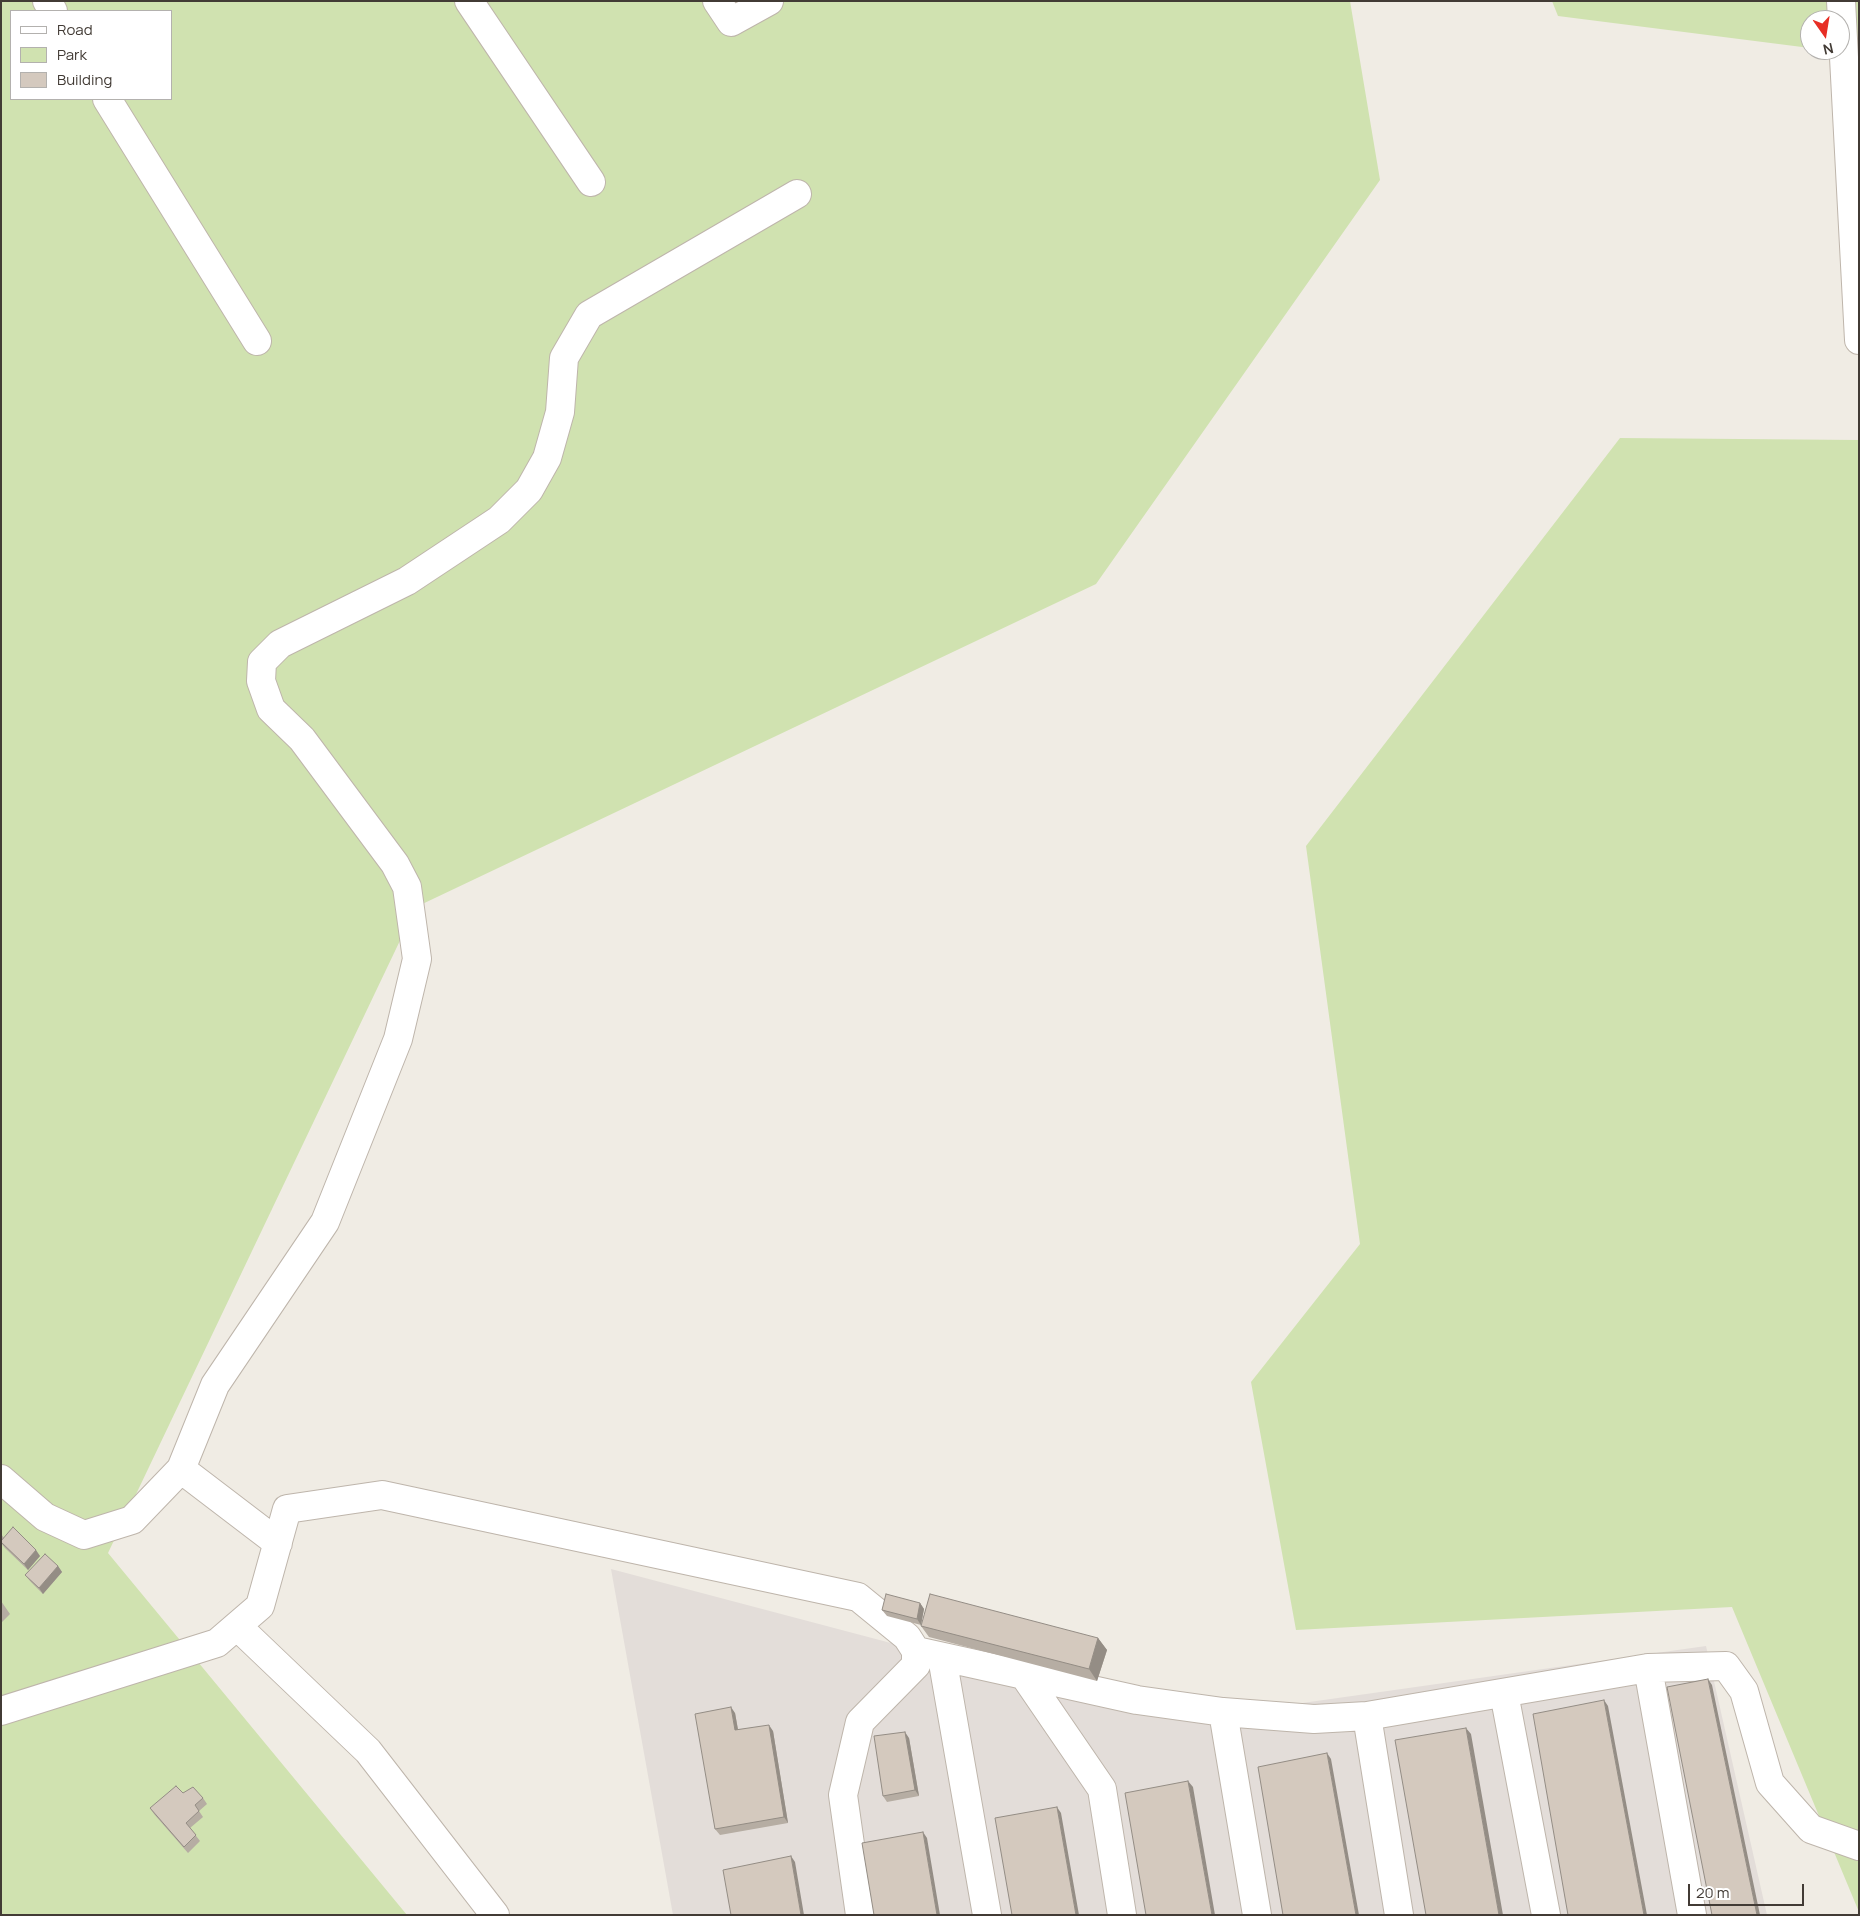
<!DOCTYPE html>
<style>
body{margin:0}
#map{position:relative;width:1860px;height:1916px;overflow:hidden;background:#f0ece4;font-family:Manrope,sans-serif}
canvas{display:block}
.frame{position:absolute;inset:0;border:2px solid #423b35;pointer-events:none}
.legend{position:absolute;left:10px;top:10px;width:162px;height:90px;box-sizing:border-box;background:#fff;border:1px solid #b3b1ae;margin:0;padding:6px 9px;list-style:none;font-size:15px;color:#423b35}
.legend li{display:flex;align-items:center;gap:10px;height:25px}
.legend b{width:25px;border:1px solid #b3b1ae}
.north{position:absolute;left:1800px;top:10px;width:50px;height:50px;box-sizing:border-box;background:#fff;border:1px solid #b3b1ae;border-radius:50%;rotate:167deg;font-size:14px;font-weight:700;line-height:20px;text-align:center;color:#423b35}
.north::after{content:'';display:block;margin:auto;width:18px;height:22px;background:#e72e25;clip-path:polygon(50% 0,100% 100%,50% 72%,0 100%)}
.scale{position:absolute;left:1688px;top:1884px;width:116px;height:22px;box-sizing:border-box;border:2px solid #423b35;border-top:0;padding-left:6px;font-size:15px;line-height:18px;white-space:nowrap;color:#423b35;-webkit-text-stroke:4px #fff;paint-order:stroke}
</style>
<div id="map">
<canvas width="1860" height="1916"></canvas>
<div class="frame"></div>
<ul class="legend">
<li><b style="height:6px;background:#fff"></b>Road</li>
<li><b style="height:14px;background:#d0e2b0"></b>Park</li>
<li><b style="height:14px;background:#d4c9be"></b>Building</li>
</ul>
<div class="north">N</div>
<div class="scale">20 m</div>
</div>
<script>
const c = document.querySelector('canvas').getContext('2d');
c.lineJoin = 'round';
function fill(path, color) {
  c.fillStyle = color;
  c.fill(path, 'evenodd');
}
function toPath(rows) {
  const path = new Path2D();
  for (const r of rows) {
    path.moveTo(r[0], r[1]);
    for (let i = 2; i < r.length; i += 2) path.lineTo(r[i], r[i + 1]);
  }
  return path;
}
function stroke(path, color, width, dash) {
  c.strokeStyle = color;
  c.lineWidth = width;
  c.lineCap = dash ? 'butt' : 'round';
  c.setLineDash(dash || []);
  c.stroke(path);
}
fill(toPath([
 [611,1569,1182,1720,1706,1646,1767,1915,673,1915]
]), '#e3ddd9');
fill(toPath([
 [1,1,1350,1,1380,180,1096,584,416,907,108,1553,407,1915,1,1915],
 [11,11,171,11,171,99,11,99],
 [1552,1,1859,1,1859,54,1826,50,1840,50,1840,20,1810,20,1810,48,1558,16],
 [1620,438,1859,440,1859,1912,1732,1607,1296,1630,1251,1382,1360,1244,1306,846]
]), '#d0e2b0');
const minor = toPath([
 [47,1,53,11],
 [469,1,591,182],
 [717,1,731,22,769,1],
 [1841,1,1859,340],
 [107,99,257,341],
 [181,1469,278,1543],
 [1,1479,45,1517,84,1535,132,1520,181,1469,215,1385,325,1222,398,1039,417,959,407,887,395,864,302,739,271,709,261,681,262,662,280,644,407,581,499,520,529,490,547,458,560,412,564,358,589,315,797,194],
 [237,1626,368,1751,495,1915],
 [916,1651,1137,1700,1223,1712,1314,1719,1367,1716,1648,1668,1692,1915],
 [942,1657,987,1915],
 [1648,1668,1726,1666,1744,1691,1770,1783,1811,1829,1859,1846],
 [1024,1675,1102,1789,1122,1915],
 [1504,1693,1546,1915],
 [1,1711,217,1643,260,1606,287,1509,382,1495,858,1597,907,1637,916,1651,916,1665,860,1722,843,1795,860,1915],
 [1223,1712,1257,1915],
 [1367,1716,1399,1915]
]);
stroke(minor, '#beb5ab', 30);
stroke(minor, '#fff', 28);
fill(toPath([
 [1,1534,4,1538,40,1556,28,1570,5,1548,1,1543],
 [58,1566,62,1572,43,1594,30,1581,25,1575],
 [1,1601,10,1614,1,1623],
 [920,1603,924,1609,921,1625,887,1616,882,1610],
 [921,1626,1098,1638,1107,1650,1097,1681,929,1637],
 [735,1713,738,1729,773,1731,788,1823,720,1835,715,1829],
 [909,1738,919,1796,887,1802,883,1796],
 [203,1798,207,1804,199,1811,203,1817,190,1828,200,1841,188,1853,154,1814,150,1808]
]), '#b6ada3');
fill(toPath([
 [36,1550,40,1556,28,1570,24,1564],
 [58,1566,62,1572,43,1594,39,1588],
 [920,1603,924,1609,921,1625,917,1619],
 [1098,1638,1107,1650,1097,1681,1089,1669],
 [1708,1679,1712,1685,1760,1915,1757,1915],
 [1604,1700,1608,1706,1647,1915,1644,1915],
 [731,1707,735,1713,739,1736,735,1730],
 [769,1725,773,1731,788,1823,784,1817],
 [1466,1728,1471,1734,1503,1915,1499,1915],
 [905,1732,909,1738,919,1796,915,1790],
 [1327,1753,1331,1759,1359,1915,1356,1915],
 [1188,1781,1193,1787,1215,1915,1212,1915],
 [1057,1807,1061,1813,1079,1915,1076,1915],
 [923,1832,927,1838,940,1915,937,1915],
 [791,1856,795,1862,804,1915,801,1915]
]), '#948d85');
const building = toPath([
 [13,1527,36,1550,24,1564,1,1542,1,1541,13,1527],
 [45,1554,58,1566,39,1588,25,1575,45,1554],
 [886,1594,920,1603,917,1619,882,1610,886,1594],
 [930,1594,1098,1638,1089,1669,921,1626,930,1594],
 [1708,1679,1757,1915,1712,1915,1667,1687,1708,1679],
 [1604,1700,1644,1915,1568,1915,1533,1714,1604,1700],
 [731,1707,735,1730,769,1725,784,1817,715,1829,695,1714,731,1707],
 [1466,1728,1499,1915,1426,1915,1395,1740,1466,1728],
 [905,1732,915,1790,883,1796,874,1736,905,1732],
 [1327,1753,1356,1915,1283,1915,1258,1767,1327,1753],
 [1188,1781,1212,1915,1146,1915,1125,1793,1188,1781],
 [176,1786,183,1793,193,1787,203,1798,195,1805,199,1811,186,1823,196,1835,184,1847,150,1808,176,1786],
 [1057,1807,1076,1915,1012,1915,995,1818,1057,1807],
 [923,1832,937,1915,874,1915,862,1843,923,1832],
 [791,1856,801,1915,731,1915,723,1870,791,1856]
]);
fill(building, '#d4c9be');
stroke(building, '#948d85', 1);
</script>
